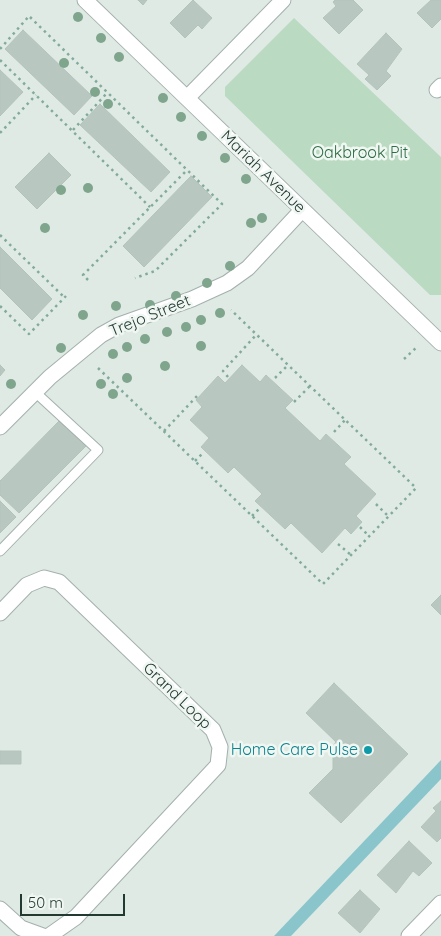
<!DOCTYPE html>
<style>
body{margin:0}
#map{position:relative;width:441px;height:936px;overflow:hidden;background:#e0eae5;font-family:Quicksand,sans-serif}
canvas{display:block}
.scale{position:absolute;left:20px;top:894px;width:105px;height:22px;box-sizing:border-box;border:2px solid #223932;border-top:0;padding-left:6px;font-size:15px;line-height:18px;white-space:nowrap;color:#223932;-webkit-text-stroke:4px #f0f7f3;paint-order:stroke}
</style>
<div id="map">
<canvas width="441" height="936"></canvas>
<div class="scale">50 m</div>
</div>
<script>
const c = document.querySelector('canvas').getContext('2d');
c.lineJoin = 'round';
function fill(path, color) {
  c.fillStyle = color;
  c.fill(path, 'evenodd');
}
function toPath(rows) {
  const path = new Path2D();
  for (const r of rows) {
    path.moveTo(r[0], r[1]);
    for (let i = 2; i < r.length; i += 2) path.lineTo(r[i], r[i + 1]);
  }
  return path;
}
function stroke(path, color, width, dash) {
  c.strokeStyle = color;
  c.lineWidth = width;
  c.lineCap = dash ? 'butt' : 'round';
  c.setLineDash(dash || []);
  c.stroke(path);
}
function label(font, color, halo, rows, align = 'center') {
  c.font = font + ' Quicksand,sans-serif';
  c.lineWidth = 5;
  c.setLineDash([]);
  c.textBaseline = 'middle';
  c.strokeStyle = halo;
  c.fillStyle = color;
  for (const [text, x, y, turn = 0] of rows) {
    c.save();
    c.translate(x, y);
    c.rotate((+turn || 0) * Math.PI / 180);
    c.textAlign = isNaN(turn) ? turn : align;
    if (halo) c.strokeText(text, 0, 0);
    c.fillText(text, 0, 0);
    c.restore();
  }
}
fill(toPath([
 [294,18,441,157,441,295,430,295,225,96,225,87]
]), '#badac1');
fill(toPath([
 [441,760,441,779,291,936,274,936]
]), '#8bc5cc');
const building = toPath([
 [138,0,147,0,143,5,138,0],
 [193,0,212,18,202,29,198,25,185,38,170,23,193,0],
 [335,0,353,0,363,10,339,34,323,18,336,6,333,2,335,0],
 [431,0,441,0,441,19,432,28,417,13,431,0],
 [23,30,92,96,74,115,5,49,23,30],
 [386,33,402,49,386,71,391,76,377,90,365,79,369,75,357,64,386,33],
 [0,70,23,92,0,116,0,70],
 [100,104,170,172,151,192,80,125,100,104],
 [49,153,71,175,37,209,15,187,49,153],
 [191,176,212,197,144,267,123,246,191,176],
 [0,247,52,299,32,320,0,288,0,247],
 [0,365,5,370,0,376,0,365],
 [242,365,260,382,266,375,293,400,285,408,320,441,326,434,351,457,344,464,376,494,356,516,362,522,351,534,345,528,322,553,291,523,285,529,255,501,262,494,234,467,228,473,201,447,209,438,190,420,202,407,196,400,218,376,225,383,242,365],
 [59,421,86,446,19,513,0,495,0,481,59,421],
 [0,501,16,517,0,533,0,501],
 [441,595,441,615,431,605,441,595],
 [334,683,408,754,341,823,309,793,333,769,333,746,336,742,306,713,334,683],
 [0,751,21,751,21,764,0,764,0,751],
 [441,801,441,838,437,842,421,827,436,811,433,808,441,801],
 [409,841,432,863,419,876,413,871,396,893,377,875,409,841],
 [360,890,380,909,360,933,338,913,360,890]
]);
fill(building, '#b9c7c1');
stroke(building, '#b3c3bc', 1);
const service = toPath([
 [0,551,98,450,35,392]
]);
const minor = toPath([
 [85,0,441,343],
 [437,90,441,86],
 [187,98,283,0],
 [0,427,50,377,101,335,119,325,192,299,227,283,248,268,302,210],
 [0,613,27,585,44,578,59,582,213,730,220,747,218,765,76,917,49,936],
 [0,909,21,928,43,936],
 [409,936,441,903]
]);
stroke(service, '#a3b1ac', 11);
stroke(minor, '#a3b1ac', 17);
stroke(toPath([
 [30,17,222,204,155,271,135,278],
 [0,49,30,15],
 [0,60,150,207],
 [73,130,107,93],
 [0,133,36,95],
 [0,235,63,296],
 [88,280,83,275,187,170],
 [0,306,29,334,66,296],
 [404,359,417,347],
 [98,368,323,584,416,488,231,310],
 [228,377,223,371,257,334],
 [275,378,288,365],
 [294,402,310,386],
 [164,431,199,394],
 [334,432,347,418],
 [195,461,204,452],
 [376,504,388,516],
 [252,516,260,508],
 [360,527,369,536],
 [338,544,351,555]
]), '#83ab9d', 2.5, [2.5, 4]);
stroke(service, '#fff', 9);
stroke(minor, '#fff', 15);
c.fillStyle = '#7fa58c';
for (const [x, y] of [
 [78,17],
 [101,38],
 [119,57],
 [64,63],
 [95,92],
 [163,98],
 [108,104],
 [181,117],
 [202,136],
 [225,158],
 [246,179],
 [88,188],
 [61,190],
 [262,218],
 [251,223],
 [45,228],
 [230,266],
 [207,283],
 [176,296],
 [150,305],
 [116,306],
 [220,313],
 [83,315],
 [201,320],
 [186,327],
 [167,332],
 [145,339],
 [201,346],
 [127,347],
 [61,348],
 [113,354],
 [165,366],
 [127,378],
 [11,384],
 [101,384],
 [113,394]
]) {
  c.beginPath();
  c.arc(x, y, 5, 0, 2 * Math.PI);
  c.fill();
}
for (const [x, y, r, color] of [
 [368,750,5,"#0f9aa8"]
]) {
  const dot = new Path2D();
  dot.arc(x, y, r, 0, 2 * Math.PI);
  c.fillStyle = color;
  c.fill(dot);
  stroke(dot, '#f0f7f3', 2);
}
label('16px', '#2f6d44', '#f0f7f3', [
 ["Oakbrook Pit",360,153]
]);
label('16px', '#223932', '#f0f7f3', [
 ["Mariah Avenue",263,172,44],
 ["Trejo Street",150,316,-22],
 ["Grand Loop",177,696,44]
]);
label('16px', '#0d838f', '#f0f7f3', [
 ["Home Care Pulse",358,750]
], 'right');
</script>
